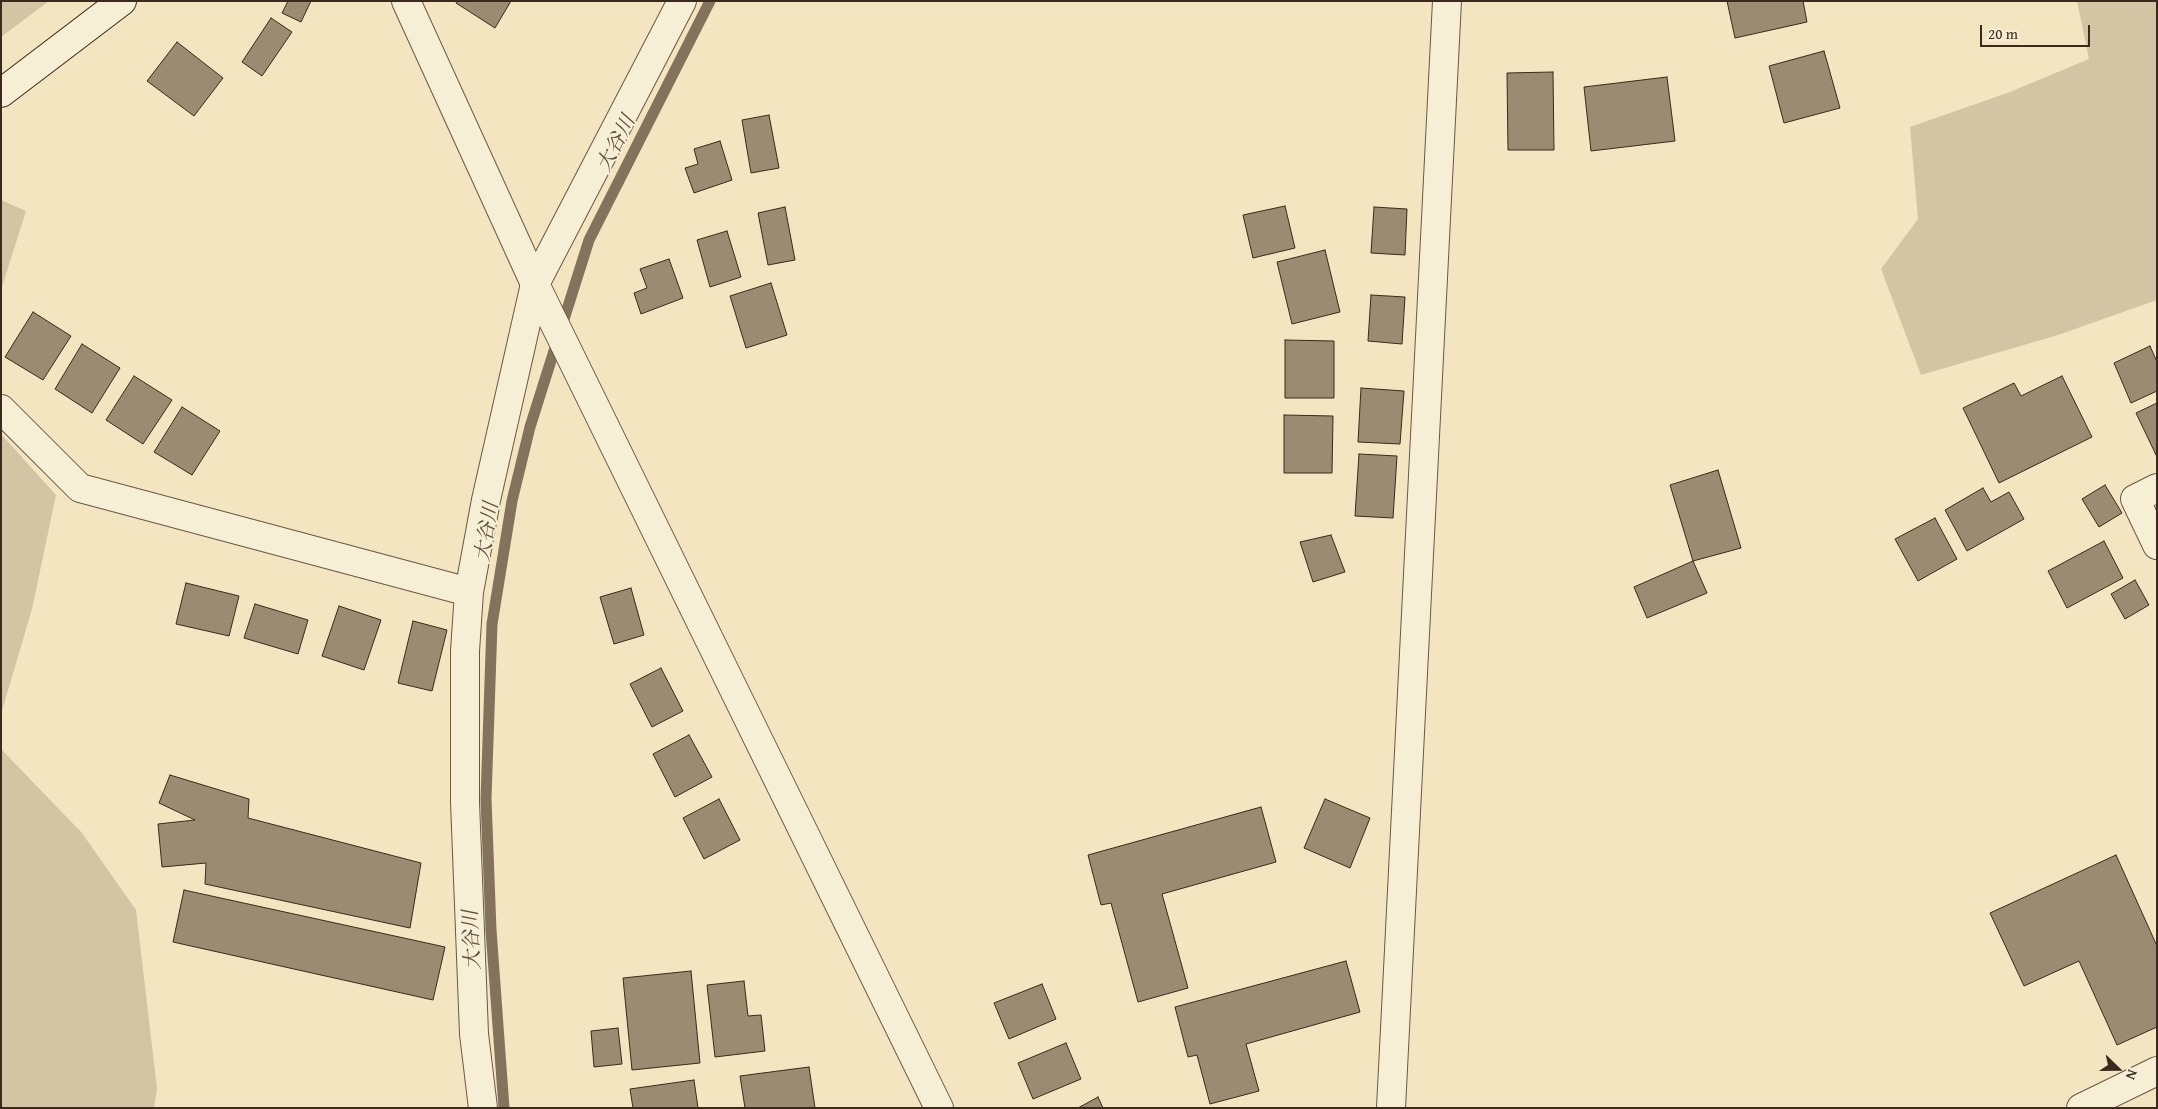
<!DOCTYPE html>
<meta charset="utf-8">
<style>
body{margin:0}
#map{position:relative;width:2158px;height:1109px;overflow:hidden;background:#f2e5c0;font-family:"Gentium Book Plus",serif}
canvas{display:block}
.frame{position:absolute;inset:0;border:2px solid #3a291c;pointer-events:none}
.north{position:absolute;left:2093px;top:1044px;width:50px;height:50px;-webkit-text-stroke:4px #f7eed6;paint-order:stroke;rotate:112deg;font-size:14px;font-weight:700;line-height:20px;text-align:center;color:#3a291c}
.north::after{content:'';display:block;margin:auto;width:18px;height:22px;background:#3a291c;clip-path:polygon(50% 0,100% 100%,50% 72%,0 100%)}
.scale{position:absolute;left:1980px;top:25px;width:110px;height:22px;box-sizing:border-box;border:2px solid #3a291c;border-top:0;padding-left:6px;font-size:15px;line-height:18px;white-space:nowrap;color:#3a291c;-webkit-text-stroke:4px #f7eed6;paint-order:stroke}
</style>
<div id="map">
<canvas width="2158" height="1109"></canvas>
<div class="frame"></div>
<div class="north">N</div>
<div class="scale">20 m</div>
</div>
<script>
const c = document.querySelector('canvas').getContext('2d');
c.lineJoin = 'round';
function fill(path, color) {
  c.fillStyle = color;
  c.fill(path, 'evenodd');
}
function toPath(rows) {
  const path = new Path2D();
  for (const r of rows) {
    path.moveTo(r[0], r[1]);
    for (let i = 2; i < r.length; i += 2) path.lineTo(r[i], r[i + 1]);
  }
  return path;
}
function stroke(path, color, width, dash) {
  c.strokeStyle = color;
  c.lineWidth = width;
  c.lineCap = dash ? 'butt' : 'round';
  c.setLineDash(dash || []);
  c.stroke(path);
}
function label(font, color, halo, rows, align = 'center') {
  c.font = font + ' "Gentium Book Plus","Noto Serif JP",serif';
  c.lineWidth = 4;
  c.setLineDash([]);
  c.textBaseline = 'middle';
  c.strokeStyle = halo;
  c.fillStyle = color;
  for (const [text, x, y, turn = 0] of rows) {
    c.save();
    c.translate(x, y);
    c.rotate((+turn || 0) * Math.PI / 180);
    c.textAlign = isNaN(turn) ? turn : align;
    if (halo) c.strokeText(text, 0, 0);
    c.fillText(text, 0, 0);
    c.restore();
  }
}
fill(toPath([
 [1,1,49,1,1,37],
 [2077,1,2157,1,2157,300,2058,335,1921,375,1881,269,1918,219,1910,127,2010,92,2089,59],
 [1,200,26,211,1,290],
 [1,434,56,495,32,609,1,714],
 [1,749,82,833,136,910,157,1089,154,1108,1,1108]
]), '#d3c5a4');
stroke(toPath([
 [504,1108,491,930,486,799,492,624,512,501,530,427,589,240,710,1]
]), '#83735d', 11);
const building = toPath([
 [288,1,311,1,301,22,282,13,288,1],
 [457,1,511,1,495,28,456,3,457,1],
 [1727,1,1803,1,1807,22,1735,38,1727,1],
 [271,18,292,32,262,76,242,62,271,18],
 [177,42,223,78,194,116,147,81,177,42],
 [1824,51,1840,108,1784,123,1769,66,1824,51],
 [1553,72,1554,150,1508,150,1507,73,1553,72],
 [1667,77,1675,141,1591,151,1584,87,1667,77],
 [769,115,779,168,751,173,742,120,769,115],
 [720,141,732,180,694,193,685,168,698,164,694,149,720,141],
 [1285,206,1295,248,1253,258,1243,215,1285,206],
 [785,207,795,260,768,265,758,213,785,207],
 [1374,207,1407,209,1405,255,1371,253,1374,207],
 [727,231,741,277,710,287,697,240,727,231],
 [1325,250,1340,312,1292,324,1277,262,1325,250],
 [669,259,683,298,641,314,634,293,647,288,640,269,669,259],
 [771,283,787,335,746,348,730,296,771,283],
 [1371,295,1405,297,1402,344,1368,341,1371,295],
 [33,312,71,336,43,380,5,357,33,312],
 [1285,340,1334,341,1334,398,1285,398,1285,340],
 [82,344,120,368,92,413,55,389,82,344],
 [2150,346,2157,362,2157,391,2131,403,2114,363,2150,346],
 [134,376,172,400,143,444,106,420,134,376],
 [2062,376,2092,437,1999,483,1963,408,2014,383,2021,396,2062,376],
 [1361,388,1404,391,1400,444,1358,442,1361,388],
 [2157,403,2157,457,2136,413,2157,403],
 [182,407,220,431,192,475,154,452,182,407],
 [1284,415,1333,416,1332,473,1284,473,1284,415],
 [1359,454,1397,456,1393,518,1355,516,1359,454],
 [1718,470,1741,548,1693,561,1670,485,1718,470],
 [2105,485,2122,513,2099,527,2082,499,2105,485],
 [1983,488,1991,502,2009,492,2024,519,1967,551,1945,510,1983,488],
 [1935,518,1957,559,1918,581,1895,539,1935,518],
 [1331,535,1345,572,1313,582,1300,542,1331,535],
 [2104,541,2123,578,2067,608,2048,571,2104,541],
 [1693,561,1707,593,1647,618,1634,587,1693,561],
 [2135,580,2149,605,2125,619,2111,594,2135,580],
 [186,583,239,596,229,636,176,624,186,583],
 [631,588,644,635,614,644,600,597,631,588],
 [255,604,308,620,298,654,244,638,255,604],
 [339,606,381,620,364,670,322,656,339,606],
 [413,621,447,630,432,691,398,683,413,621],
 [661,668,683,711,652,727,630,684,661,668],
 [689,735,712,777,675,797,653,754,689,735],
 [170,775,249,799,248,818,421,863,410,928,205,884,206,863,162,867,158,824,195,820,159,803,170,775],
 [719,799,740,840,704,859,683,818,719,799],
 [1325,799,1370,818,1350,868,1304,848,1325,799],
 [1261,807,1276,862,1162,894,1188,988,1138,1002,1111,903,1101,905,1088,855,1261,807],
 [2116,855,2157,946,2157,1027,2117,1045,2079,961,2024,986,1990,913,2116,855],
 [184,890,445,947,433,1000,173,942,184,890],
 [1346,961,1360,1012,1246,1044,1259,1091,1210,1104,1197,1055,1188,1057,1175,1007,1346,961],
 [691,971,700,1063,632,1070,623,978,691,971],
 [744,981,748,1016,761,1015,765,1051,715,1057,707,985,744,981],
 [1042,984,1056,1019,1009,1039,994,1003,1042,984],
 [618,1028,622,1064,594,1067,591,1031,618,1028],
 [1066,1043,1081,1079,1033,1099,1018,1063,1066,1043],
 [809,1067,815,1108,745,1108,740,1076,809,1067],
 [694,1080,698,1108,633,1108,630,1089,694,1080],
 [1098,1097,1103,1108,1078,1108,1098,1097]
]);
fill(building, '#9a8b71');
stroke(building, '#3a291c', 1);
const minor = toPath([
 [1,409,80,488,469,592],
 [2157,488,2135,499,2157,545],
 [483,1108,474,1034,465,802,465,651,469,592,486,500,535,284,682,1],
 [1391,1108,1447,1]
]);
const tertiary = toPath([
 [406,1,535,284,939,1108],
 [2081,1108,2157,1071]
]);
const secondary = toPath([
 [1,93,122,1]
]);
stroke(minor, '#685845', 30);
stroke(tertiary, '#685845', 30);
stroke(secondary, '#3a291c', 30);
stroke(minor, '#f7eed6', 28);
stroke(tertiary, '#f7eed6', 28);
stroke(secondary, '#f7eed6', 28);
label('italic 20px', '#5e4e3c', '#f7eed6', [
 ["大谷川",617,144,-63],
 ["大谷川",488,532,-81],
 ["大谷川",473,940,-93]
]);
</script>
